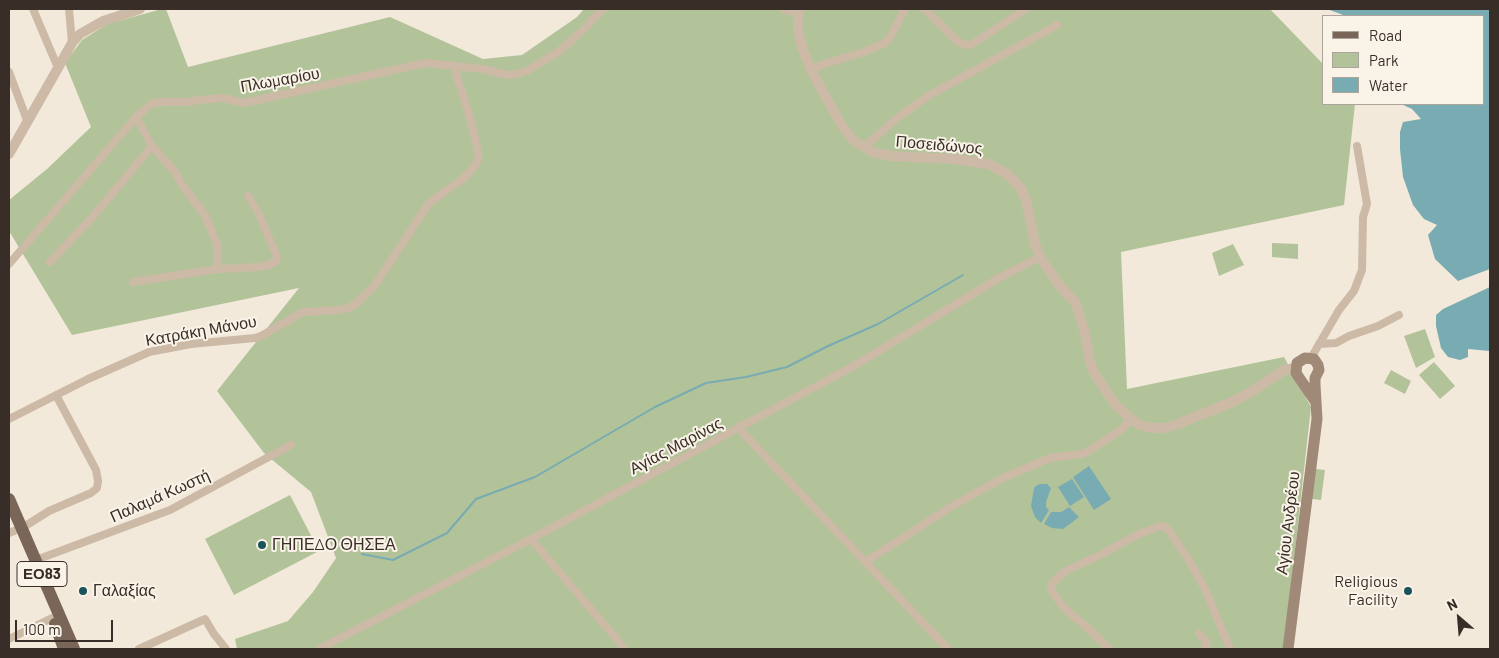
<!DOCTYPE html>
<meta charset="utf-8">
<style>
body{margin:0}
#map{position:relative;width:1499px;height:658px;overflow:hidden;background:#f3e9db;font-family:Barlow,sans-serif}
canvas{display:block}
.frame{position:absolute;inset:0;border:10px solid #382e27;pointer-events:none}
.legend{position:absolute;left:1322px;top:15px;width:162px;height:90px;box-sizing:border-box;background:#faf3e8;border:1px solid #aca49b;margin:0;padding:6px 9px;list-style:none;font-size:15px;color:#382e27}
.legend li{display:flex;align-items:center;gap:10px;height:25px}
.legend b{width:25px;border:1px solid #aca49b}
.north{position:absolute;left:1434px;top:593px;width:50px;height:50px;-webkit-text-stroke:4px #faf3e8;paint-order:stroke;rotate:333deg;font-size:14px;font-weight:700;line-height:20px;text-align:center;color:#382e27}
.north::after{content:'';display:block;margin:auto;width:18px;height:22px;background:#382e27;clip-path:polygon(50% 0,100% 100%,50% 72%,0 100%)}
.scale{position:absolute;left:15px;top:620px;width:98px;height:22px;box-sizing:border-box;border:2px solid #382e27;border-top:0;padding-left:6px;font-size:15px;line-height:18px;white-space:nowrap;color:#382e27;-webkit-text-stroke:4px #faf3e8;paint-order:stroke}
</style>
<div id="map">
<canvas width="1499" height="658"></canvas>
<div class="frame"></div>
<ul class="legend">
<li><b style="height:6px;background:#7a6658"></b>Road</li>
<li><b style="height:14px;background:#b2c39a"></b>Park</li>
<li><b style="height:14px;background:#78abb2"></b>Water</li>
</ul>
<div class="north">N</div>
<div class="scale">100 m</div>
</div>
<script>
const c = document.querySelector('canvas').getContext('2d');
c.lineJoin = 'round';
function fill(path, color) {
  c.fillStyle = color;
  c.fill(path, 'evenodd');
}
function toPath(rows) {
  const path = new Path2D();
  for (const r of rows) {
    path.moveTo(r[0], r[1]);
    for (let i = 2; i < r.length; i += 2) path.lineTo(r[i], r[i + 1]);
  }
  return path;
}
function stroke(path, color, width, dash) {
  c.strokeStyle = color;
  c.lineWidth = width;
  c.lineCap = dash ? 'butt' : 'round';
  c.setLineDash(dash || []);
  c.stroke(path);
}
function label(font, color, halo, rows, align = 'center') {
  c.font = font + ' Barlow,sans-serif';
  c.lineWidth = 4;
  c.setLineDash([]);
  c.textBaseline = 'middle';
  c.strokeStyle = halo;
  c.fillStyle = color;
  for (const [text, x, y, turn = 0] of rows) {
    c.save();
    c.translate(x, y);
    c.rotate((+turn || 0) * Math.PI / 180);
    c.textAlign = isNaN(turn) ? turn : align;
    if (halo) c.strokeText(text, 0, 0);
    c.fillText(text, 0, 0);
    c.restore();
  }
}
fill(toPath([
 [162,9,166,9,188,67,390,17,483,59,522,55,577,17,584,9,1270,9,1323,64,1323,104,1355,104,1344,205,1121,252,1127,389,1284,357,1311,407,1284,649,237,649,235,639,288,621,313,592,336,558,311,492,264,453,217,391,299,288,72,335,9,231,9,200,47,169,91,127,65,63,82,40,107,24],
 [1272,243,1298,244,1298,259,1272,257],
 [1233,244,1244,265,1219,276,1212,253],
 [1425,329,1435,357,1416,368,1404,336],
 [1434,362,1455,386,1440,399,1419,375],
 [1391,370,1411,381,1405,394,1384,383],
 [1308,468,1325,470,1321,500,1304,498],
 [290,495,319,551,234,595,205,539]
]), '#b2c39a');
fill(toPath([
 [1327,9,1490,9,1490,269,1458,281,1435,259,1428,235,1437,225,1424,219,1413,205,1403,177,1400,149,1400,132,1403,122,1421,119,1412,109,1401,104,1483,104,1483,16,1346,16],
 [1490,287,1490,351,1468,349,1468,357,1460,360,1448,357,1441,348,1436,326,1436,315,1443,309],
 [1089,466,1111,499,1094,510,1073,477],
 [1072,479,1084,497,1070,506,1058,487],
 [1041,484,1047,484,1051,488,1046,502,1046,507,1049,510,1041,523,1035,517,1031,506,1034,488,1037,485],
 [1069,507,1079,517,1063,529,1052,528,1044,524,1051,512,1061,512]
]), '#78abb2');
stroke(toPath([
 [362,554,393,560,447,533,476,499,535,477,655,407,706,383,746,377,787,367,828,346,878,324,963,275]
]), '#78abb2', 2);
stroke(toPath([
 [33,9,58,68],
 [69,9,72,43],
 [784,9,799,14],
 [925,9,957,41,962,44,968,45,974,43,1026,9],
 [811,70,824,64,864,52,885,43,891,36,905,9],
 [9,72,27,120],
 [136,117,152,146,176,173,180,182,205,215,218,247,218,269],
 [864,147,896,119,928,96,1057,25],
 [50,262,90,220,152,146],
 [9,264,136,117,151,104,162,102,188,102,198,100,223,98,244,103,425,63,483,69,508,75,517,74,528,70,558,52,581,32,603,9],
 [133,282,218,269,258,267,269,265,276,261,277,257,259,214,248,196],
 [1319,344,1336,343,1349,336,1378,326,1399,315],
 [1311,358,1339,310,1354,291,1362,270,1363,217,1367,204,1357,146],
 [9,419,88,379,149,352,191,344,255,338,261,336,303,312,339,310,349,308,357,303,375,285,429,203,464,178,475,166,478,158,478,151,470,118,454,67],
 [740,426,743,433,948,649],
 [22,528,49,511,91,493,97,488,98,481,96,470,56,395],
 [9,533,14,531],
 [531,539,625,649],
 [36,560,170,510,291,445],
 [865,562,954,505,1003,478,1050,458,1082,454,1087,452,1121,430,1131,419],
 [1199,634,1206,641,1206,649],
 [9,639,52,618],
 [139,649,205,619,214,634,226,649],
 [319,649,531,539,854,366,999,278,1040,257],
 [1109,649,1090,630,1064,608,1051,590,1052,584,1059,576,1068,570,1102,554,1139,534,1160,526,1165,527,1170,532,1190,562,1206,591,1230,649]
]), '#ccbaa6', 8);
stroke(toPath([
 [799,9,798,30,802,47,811,70,842,126,854,141,873,152,891,156,954,159,988,164,1006,173,1020,187,1026,200,1035,244,1040,257,1059,285,1075,302,1077,308,1085,333,1090,361,1094,373,1115,404,1131,419,1140,425,1151,428,1164,428,1178,424,1232,402,1251,392,1284,370,1295,368],
 [9,154,58,68,72,43,80,34,103,21,140,9]
]), '#ccbaa6', 10);
stroke(toPath([
 [1288,649,1317,419,1315,385,1315,378,1319,370,1318,365,1314,359,1305,358,1297,363,1296,373,1315,401]
]), '#a08977', 11);
stroke(toPath([
 [9,499,74,649],
 [55,624,64,649]
]), '#7a6658', 12);
for (const [x, y, r, color] of [
 [262,545,5,"#1b535b"],
 [83,591,5,"#1b535b"],
 [1408,591,5,"#1b535b"]
]) {
  const dot = new Path2D();
  dot.arc(x, y, r, 0, 2 * Math.PI);
  c.fillStyle = color;
  c.fill(dot);
  stroke(dot, '#faf3e8', 2);
}
for (const [x, y, w] of [
 [42,574,50]
]) {
  const box = new Path2D();
  box.roundRect(x - w / 2, y - 12.5, w, 25, 4);
  c.fillStyle = '#faf3e8';
  c.fill(box);
  stroke(box, '#382e27', 1);
}
label('bold 15px', '#382e27', null, [
 ["ΕΟ83",42,574]
]);
label('16px', '#382e27', '#faf3e8', [
 ["Πλωμαρίου",280,80,-10],
 ["Ποσειδώνος",939,145,5],
 ["Κατράκη Μάνου",201,331,-10],
 ["Αγίας Μαρίνας",676,446,-28],
 ["Παλαμά Κωστή",160,496,-24],
 ["Αγίου Ανδρέου",1288,523,-83]
]);
label('16px', '#382e27', '#faf3e8', [
 ["ΓΗΠΕΔΟ ΘΗΣΕΑ",272,545],
 ["Religious",1398,582,"right"],
 ["Facility",1398,600,"right"],
 ["Γαλαξίας",93,591]
], 'left');
</script>
